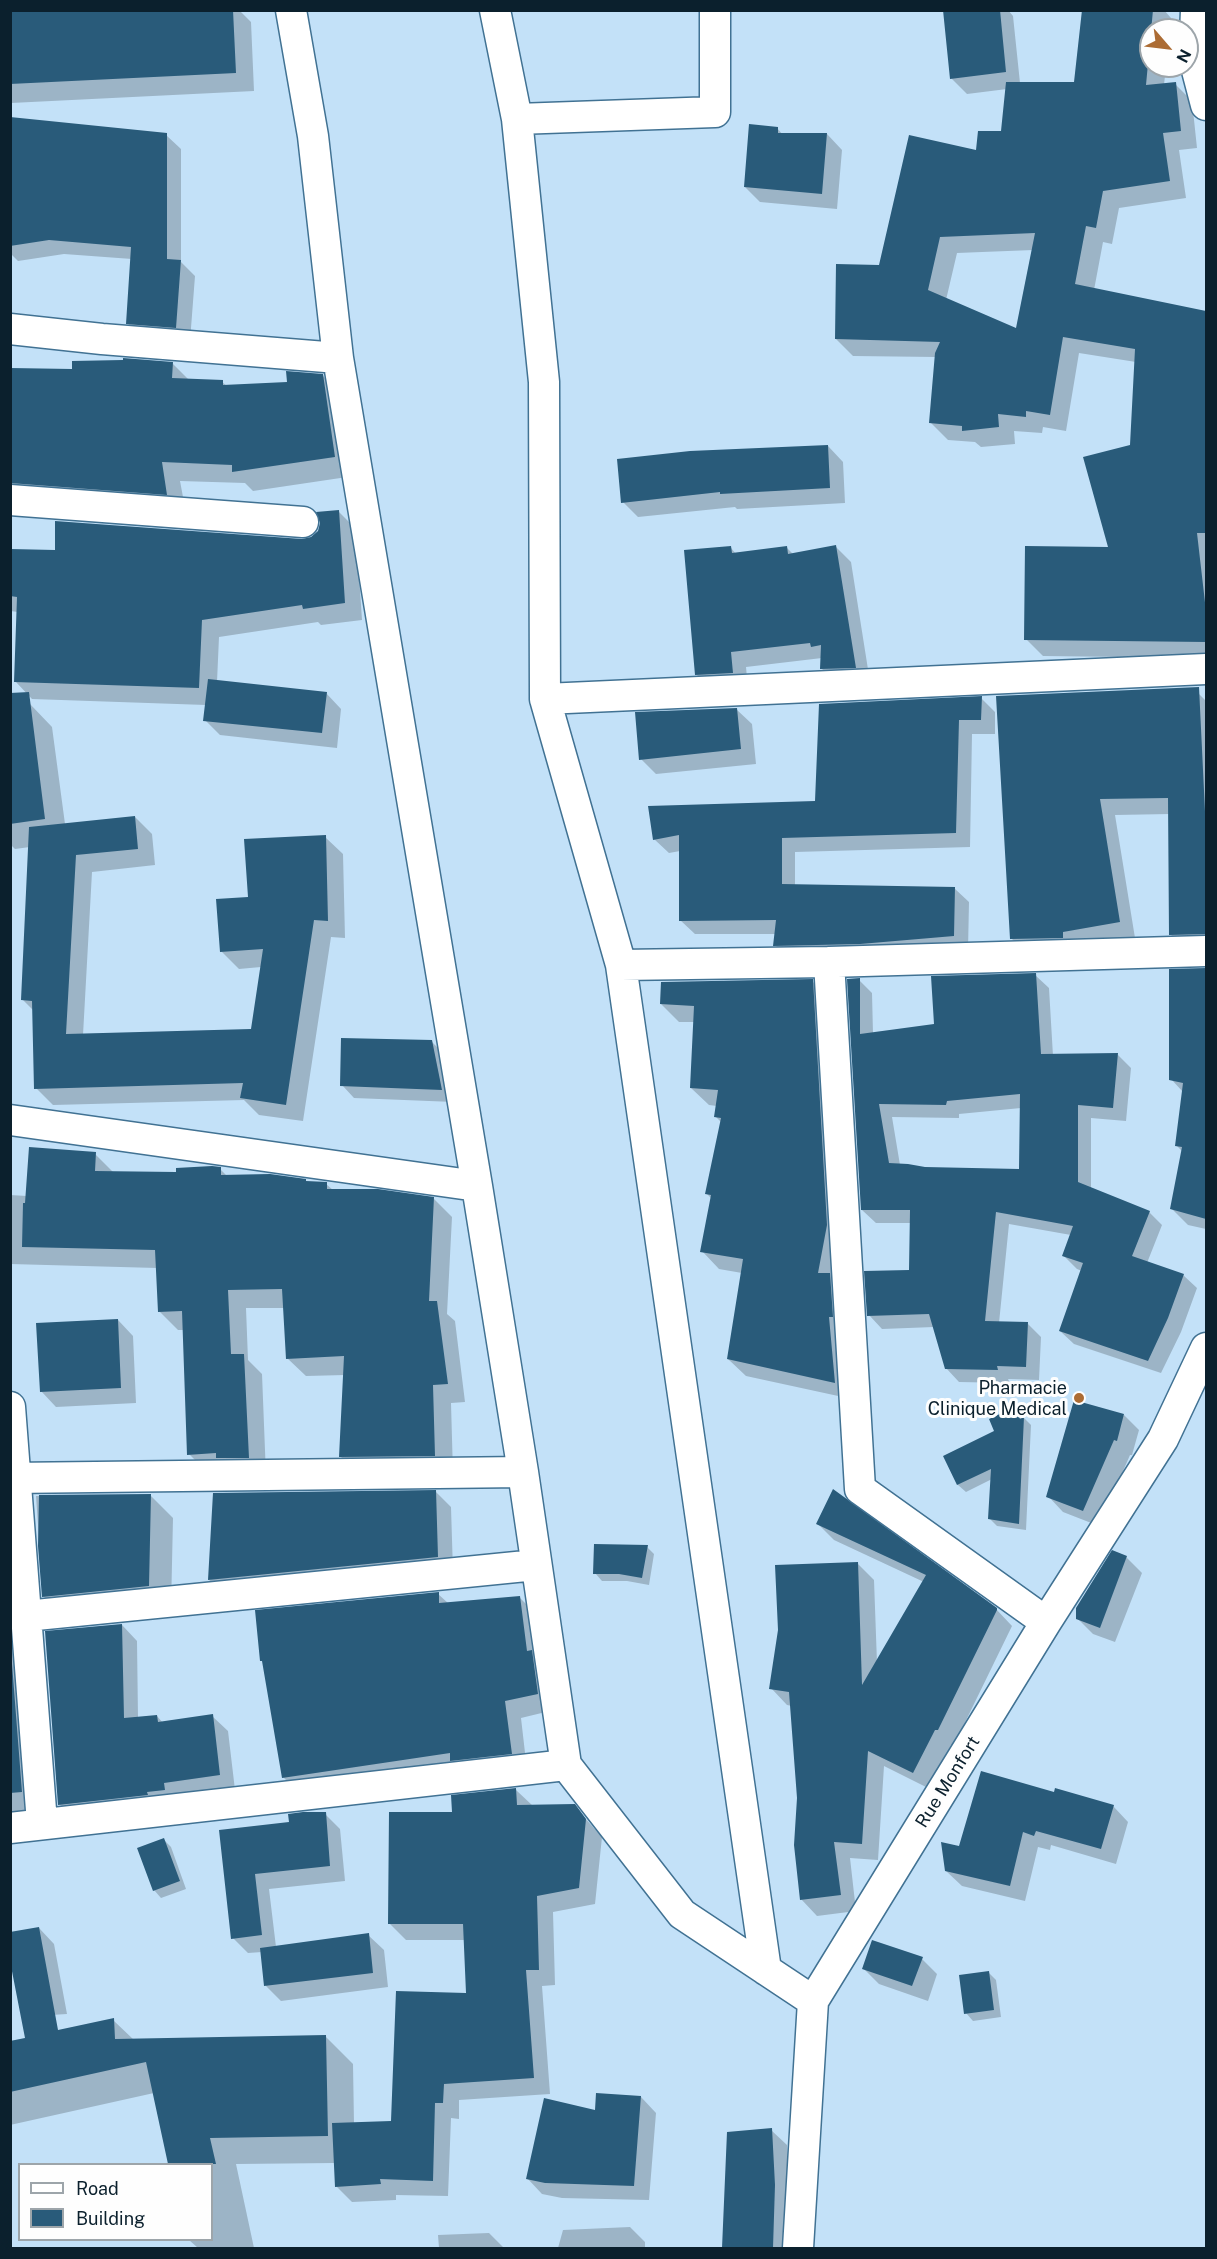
<!DOCTYPE html>
<style>
body{margin:0}
#map{position:relative;width:1217px;height:2259px;overflow:hidden;background:#c3e1f8;font-family:"Public Sans",sans-serif}
canvas{display:block}
.frame{position:absolute;inset:0;border:12px solid #0b202d;pointer-events:none}
.legend{position:absolute;left:18px;top:2163px;width:195px;height:78px;box-sizing:border-box;background:#fefefe;border:2px solid #9da5aa;margin:0;padding:8px 10px;list-style:none;font-size:18px;color:#0b202d}
.legend li{display:flex;align-items:center;gap:12px;height:30px}
.legend b{width:30px;border:2px solid #9da5aa}
.north{position:absolute;left:1139px;top:18px;width:60px;height:60px;box-sizing:border-box;background:#fefefe;border:2px solid #9da5aa;border-radius:50%;rotate:118deg;font-size:16px;font-weight:700;line-height:24px;text-align:center;color:#0b202d}
.north::after{content:'';display:block;margin:auto;width:21px;height:27px;background:#ac6c34;clip-path:polygon(50% 0,100% 100%,50% 72%,0 100%)}
</style>
<div id="map">
<canvas width="1217" height="2259"></canvas>
<div class="frame"></div>
<ul class="legend">
<li><b style="height:8px;background:#fff"></b>Road</li>
<li><b style="height:16px;background:#295b7a"></b>Building</li>
</ul>
<div class="north">N</div>
</div>
<script>
const c = document.querySelector('canvas').getContext('2d');
c.lineJoin = 'round';
function fill(path, color) {
  c.fillStyle = color;
  c.fill(path, 'evenodd');
}
function toPath(rows) {
  const path = new Path2D();
  for (const r of rows) {
    path.moveTo(r[0], r[1]);
    for (let i = 2; i < r.length; i += 2) path.lineTo(r[i], r[i + 1]);
  }
  return path;
}
function stroke(path, color, width, dash) {
  c.strokeStyle = color;
  c.lineWidth = width;
  c.lineCap = dash ? 'butt' : 'round';
  c.setLineDash(dash || []);
  c.stroke(path);
}
function label(font, color, halo, rows, align = 'center') {
  c.font = font + ' "Public Sans",sans-serif';
  c.lineWidth = 6;
  c.setLineDash([]);
  c.textBaseline = 'middle';
  c.strokeStyle = halo;
  c.fillStyle = color;
  for (const [text, x, y, turn = 0] of rows) {
    c.save();
    c.translate(x, y);
    c.rotate((+turn || 0) * Math.PI / 180);
    c.textAlign = isNaN(turn) ? turn : align;
    if (halo) c.strokeText(text, 0, 0);
    c.fillText(text, 0, 0);
    c.restore();
  }
}
fill(toPath([
 [10,10,239,10,251,22,254,91,11,103],
 [944,10,1008,10,1013,16,1020,83,1075,83,1083,10,1164,10,1171,18,1170,30,1151,30,1151,66,1166,66,1164,85,1175,84,1192,101,1197,148,1179,150,1186,198,1119,208,1112,244,1103,242,1094,290,1206,313,1206,408,1189,410,1206,414,1206,658,1043,656,1026,639,1110,548,1131,446,1136,362,1079,353,1066,431,1043,427,1042,433,1014,431,1015,444,981,447,975,442,948,440,931,423,936,357,853,356,836,339,880,267,977,152,1002,132,1007,89,967,94,951,78],
 [1033,250,1017,330,946,300,957,253],
 [777,128,783,135,827,134,842,150,837,209,760,202,745,187],
 [166,135,181,149,181,262,195,276,190,341,142,337,127,323,132,259,64,254,18,261,10,253,10,191],
 [172,363,189,380,222,382,227,386,289,383,323,376,342,395,354,476,253,491,245,483,180,481,186,513,10,503,10,370,73,371],
 [828,446,843,462,845,503,737,509,735,507,638,517,623,502],
 [338,511,356,529,362,620,321,625,318,622,219,637,217,682,326,693,341,709,337,748,220,735,205,720,206,705,32,699,15,681,18,612,10,611,10,550,57,552,302,541,312,539],
 [836,547,851,562,870,682,837,684,822,669,822,658,746,667,748,688,711,690,696,674,731,548,736,554,787,548,793,554],
 [1198,693,1206,701,1206,949,1186,950,1170,934,1170,814,1115,815,1135,938,1028,955,1012,939,998,697],
 [981,698,995,712,995,734,972,734,970,847,795,852,795,885,954,888,969,902,968,950,789,959,775,945,776,934,695,934,680,920,680,851,669,853,654,839,816,803],
 [30,704,52,727,65,824,135,817,152,834,155,865,92,872,83,1035,252,1030,261,967,239,969,221,951,249,898,325,837,343,854,345,938,331,937,303,1121,259,1115,244,1100,53,1105,36,1088,34,1011,23,1000,30,847,15,849,10,844,10,707],
 [736,709,752,724,756,764,656,774,641,759],
 [1206,970,1206,1229,1188,1225,1172,1209,1182,1151,1177,1146,1183,1092,1171,1079,1170,971],
 [1035,975,1049,988,1053,1056,1118,1055,1131,1068,1126,1121,1091,1118,1091,1189,1149,1212,1162,1225,1147,1263,1183,1275,1197,1288,1181,1332,1161,1373,1074,1344,1060,1331,1082,1271,1077,1269,1064,1256,1071,1235,1009,1224,999,1323,1028,1324,1041,1337,1039,1380,1008,1379,1010,1383,959,1382,946,1368,934,1327,882,1329,869,1315,911,1271,911,1223,876,1223,862,1210,859,980,872,993,873,1034,936,1026],
 [1021,1108,1020,1170,925,1169,900,1165,892,1117,959,1118,959,1114],
 [812,981,830,999,852,1399,746,1376,728,1359,742,1273,719,1269,702,1251,712,1199,707,1194,722,1123,716,1117,717,1106,709,1105,691,1088,695,1022,679,1022,661,1004],
 [431,1041,444,1054,454,1102,354,1098,342,1085],
 [95,1154,114,1173,177,1174,220,1169,228,1177,326,1184,333,1190,434,1199,452,1217,447,1314,455,1321,465,1402,451,1403,453,1474,359,1475,340,1456,345,1375,306,1376,287,1358,285,1308,246,1308,248,1360,262,1374,266,1476,207,1472,189,1454,184,1330,178,1330,159,1311,157,1268,10,1264,10,1195,27,1196],
 [118,1320,133,1336,136,1403,56,1407,41,1391],
 [1015,1409,1031,1425,1026,1530,997,1526,989,1518,992,1479,966,1492,958,1485,945,1456,996,1432],
 [1124,1415,1139,1430,1132,1455,1130,1455,1099,1526,1063,1512,1048,1496],
 [834,1491,996,1609,1012,1626,954,1745,951,1745,930,1789,884,1766,878,1860,850,1858,856,1911,817,1916,801,1899,798,1798,792,1706,787,1705,771,1688,857,1563,874,1580,877,1663,924,1582,834,1540,818,1524],
 [436,1492,451,1507,453,1572,224,1595,209,1580],
 [150,1495,173,1518,171,1609,66,1619,43,1596,36,1496],
 [10,1504,40,1810,10,1813],
 [647,1547,654,1554,649,1585,627,1581,602,1581,595,1573],
 [1126,1557,1142,1573,1115,1642,1093,1634,1077,1618],
 [438,1594,448,1603,520,1598,536,1614,554,1710,521,1718,527,1770,300,1794,283,1777],
 [122,1625,137,1641,138,1718,157,1716,163,1723,212,1716,228,1731,235,1790,75,1819,59,1804],
 [516,1790,533,1806,574,1806,602,1837,595,1904,553,1912,555,1985,542,1986,550,2094,459,2100,459,2119,451,2118,448,2196,396,2195,396,2200,352,2202,336,2186,335,2163,236,2164,254,2248,198,2248,189,2240,212,2240,212,2164,170,2164,154,2093,10,2125,10,2042,113,2020,134,2040,326,2037,353,2064,354,2124,392,2123,467,1995,465,1940,406,1940,390,1924,453,1814],
 [1055,1794,1113,1806,1128,1822,1116,1864,1051,1845,1050,1850,1038,1847,1025,1901,962,1886,946,1871,960,1848],
 [325,1814,340,1829,345,1881,269,1889,276,1947,368,1935,384,1950,388,1987,281,2001,266,1986,262,1952,248,1953,233,1938,220,1832,291,1823],
 [163,1839,171,1847,186,1889,161,1898,154,1890],
 [39,1928,54,1944,67,2014,35,2016],
 [922,1959,937,1974,928,2001,879,1984,864,1969],
 [988,1972,996,1980,1001,2017,973,2021,966,2013],
 [641,2097,656,2113,649,2200,562,2198,542,2194,527,2178,596,2111],
 [771,2130,787,2145,790,2202,788,2248,724,2248,729,2133],
 [630,2227,645,2242,645,2248,558,2248,563,2230],
 [489,2233,504,2248,439,2248,438,2235]
]), '#0003');
fill(toPath([
 [10,10,233,10,236,73,10,84],
 [943,10,1000,10,1006,72,950,79],
 [1082,10,1153,10,1146,85,1176,82,1181,131,1163,133,1170,181,1103,191,1096,228,1086,226,1075,284,1206,311,1206,533,1197,533,1206,611,1206,642,1024,640,1025,546,1108,547,1083,457,1130,445,1135,349,1063,337,1050,415,1026,411,1026,417,998,414,999,427,962,431,962,426,929,423,935,353,940,342,835,339,836,264,879,265,909,135,976,150,978,131,1001,131,1006,82,1074,82],
 [1035,233,1016,328,928,290,940,237],
 [10,117,167,133,167,259,181,260,176,328,126,324,131,247,49,240,10,246],
 [749,124,778,127,778,133,827,133,822,194,744,187],
 [123,358,173,362,172,378,223,380,223,385,287,382,286,371,323,374,335,457,232,472,232,465,162,462,167,495,10,483,10,368,72,369,72,361,123,360],
 [828,445,830,488,720,494,720,492,621,503,617,459,690,451],
 [339,510,345,603,303,609,302,605,202,620,199,688,14,682,17,597,10,596,10,549,55,550,55,521,302,539,311,537,318,531,320,523,316,512],
 [836,545,856,668,820,669,821,645,811,647,810,643,731,652,733,673,695,675,684,550,731,546,732,553,787,546,788,554],
 [208,679,327,692,322,733,203,721],
 [1199,687,1206,832,1206,934,1169,935,1168,798,1100,799,1120,922,1063,932,1063,938,1010,939,996,696],
 [29,692,45,819,10,824,10,693],
 [982,696,981,720,959,720,956,833,782,838,782,884,955,887,954,936,860,944,773,946,776,920,679,921,679,835,653,840,648,806,815,801,819,704],
 [737,708,741,749,639,760,635,712],
 [135,816,138,849,76,855,66,1034,251,1029,263,949,220,952,216,899,248,897,244,839,326,835,328,921,314,920,286,1105,240,1098,243,1083,34,1089,32,1001,21,1000,29,827],
 [1206,968,1206,1219,1170,1209,1182,1147,1175,1146,1183,1083,1169,1080,1169,969],
 [1036,973,1041,1054,1118,1053,1113,1108,1078,1105,1078,1182,1150,1211,1132,1256,1184,1274,1168,1318,1148,1361,1059,1331,1083,1263,1062,1256,1073,1226,996,1212,985,1321,1028,1322,1026,1367,997,1366,998,1370,945,1369,929,1314,867,1316,864,1271,909,1270,910,1210,861,1210,847,979,860,978,860,1034,934,1024,931,976],
 [1020,1094,1019,1169,925,1167,908,1164,889,1163,879,1104,946,1105,947,1101],
 [813,979,827,1225,818,1273,830,1273,833,1317,829,1317,835,1383,727,1359,743,1259,700,1252,711,1195,705,1194,721,1118,714,1117,718,1090,690,1088,694,1006,660,1004,661,982],
 [341,1038,432,1040,442,1090,340,1086],
 [29,1147,96,1152,95,1171,176,1172,176,1168,212,1166,221,1167,221,1175,270,1174,306,1179,306,1181,327,1182,327,1189,378,1189,434,1197,429,1301,437,1301,448,1384,433,1385,435,1456,339,1457,344,1356,286,1359,282,1289,228,1290,231,1354,244,1354,249,1458,216,1458,216,1453,187,1455,182,1311,158,1312,155,1250,22,1247,23,1203,25,1203],
 [118,1319,121,1388,40,1392,36,1323],
 [1074,1400,1124,1414,1117,1441,1114,1440,1083,1511,1046,1497],
 [1015,1407,1020,1419,1024,1417,1019,1524,988,1519,991,1469,957,1485,943,1456,994,1431,989,1419],
 [833,1489,997,1608,997,1610,938,1730,935,1730,913,1773,868,1751,862,1844,834,1842,841,1895,800,1900,794,1845,797,1798,789,1692,769,1689,778,1630,775,1565,858,1562,862,1685,926,1575,816,1524],
 [436,1490,438,1557,208,1580,213,1493],
 [151,1494,149,1586,42,1597,38,1546,39,1495],
 [594,1544,648,1545,642,1578,619,1574,593,1574],
 [1112,1550,1127,1556,1100,1628,1076,1619,1076,1608],
 [439,1592,439,1603,520,1596,527,1651,532,1650,538,1694,505,1701,512,1754,450,1761,450,1753,282,1778,262,1661,260,1661,255,1610],
 [122,1624,124,1718,157,1715,158,1722,213,1714,220,1775,164,1783,165,1790,147,1792,148,1795,58,1805,45,1631],
 [10,1638,22,1792,10,1793],
 [981,1771,1054,1792,1055,1788,1114,1805,1101,1849,1036,1831,1034,1836,1023,1832,1010,1886,945,1871,941,1842,959,1846],
 [516,1788,517,1805,575,1804,586,1819,579,1888,537,1896,539,1970,526,1970,534,2078,444,2084,443,2103,435,2103,433,2181,380,2179,381,2184,335,2187,332,2123,391,2121,396,1991,466,1993,463,1924,388,1924,389,1812,452,1812,451,1795],
 [303,1812,326,1812,330,1866,255,1874,262,1935,231,1939,219,1830,289,1822,288,1814],
 [164,1838,180,1881,153,1891,137,1848],
 [39,1927,58,2030,114,2018,115,2039,326,2035,328,2136,210,2138,216,2164,168,2164,146,2062,10,2092,10,2041,25,2038,10,1961,10,1932],
 [369,1933,373,1973,264,1986,260,1948],
 [872,1940,923,1957,912,1986,862,1969],
 [989,1971,994,2010,964,2014,959,1975],
 [596,2093,641,2096,634,2186,545,2183,526,2179,544,2098,595,2110],
 [772,2128,775,2185,773,2248,722,2248,727,2132]
]), '#295b7a');
const minor = toPath([
 [291,10,313,136,338,358,477,1186,523,1472,566,1765,682,1914,813,2001],
 [495,10,517,119,544,382,545,699,621,965,766,1970],
 [1196,10,1194,59,1206,105],
 [517,119,715,112,715,10],
 [10,329,102,339,338,358],
 [10,500,303,522],
 [545,699,1206,669],
 [829,962,860,1489,1046,1622],
 [621,965,829,962,1206,951],
 [10,1120,477,1186],
 [10,1407,42,1823],
 [10,1478,523,1472],
 [26,1616,536,1565],
 [10,1828,566,1765],
 [798,2248,813,2001,1046,1622,1163,1439,1206,1348]
]);
stroke(minor, '#417293', 33);
stroke(minor, '#fff', 30);
for (const [x, y, r, color] of [
 [1079,1398,6,"#ac6c34"]
]) {
  const dot = new Path2D();
  dot.arc(x, y, r, 0, 2 * Math.PI);
  c.fillStyle = color;
  c.fill(dot);
  stroke(dot, '#fefefe', 2);
}
label('18px', '#0b202d', '#fefefe', [
 ["Pharmacie",1067,1388],
 ["Clinique Medical",1067,1409]
], 'right');
label('18px', '#0b202d', '#fefefe', [
 ["Rue Monfort",948,1782,-58]
]);
</script>
